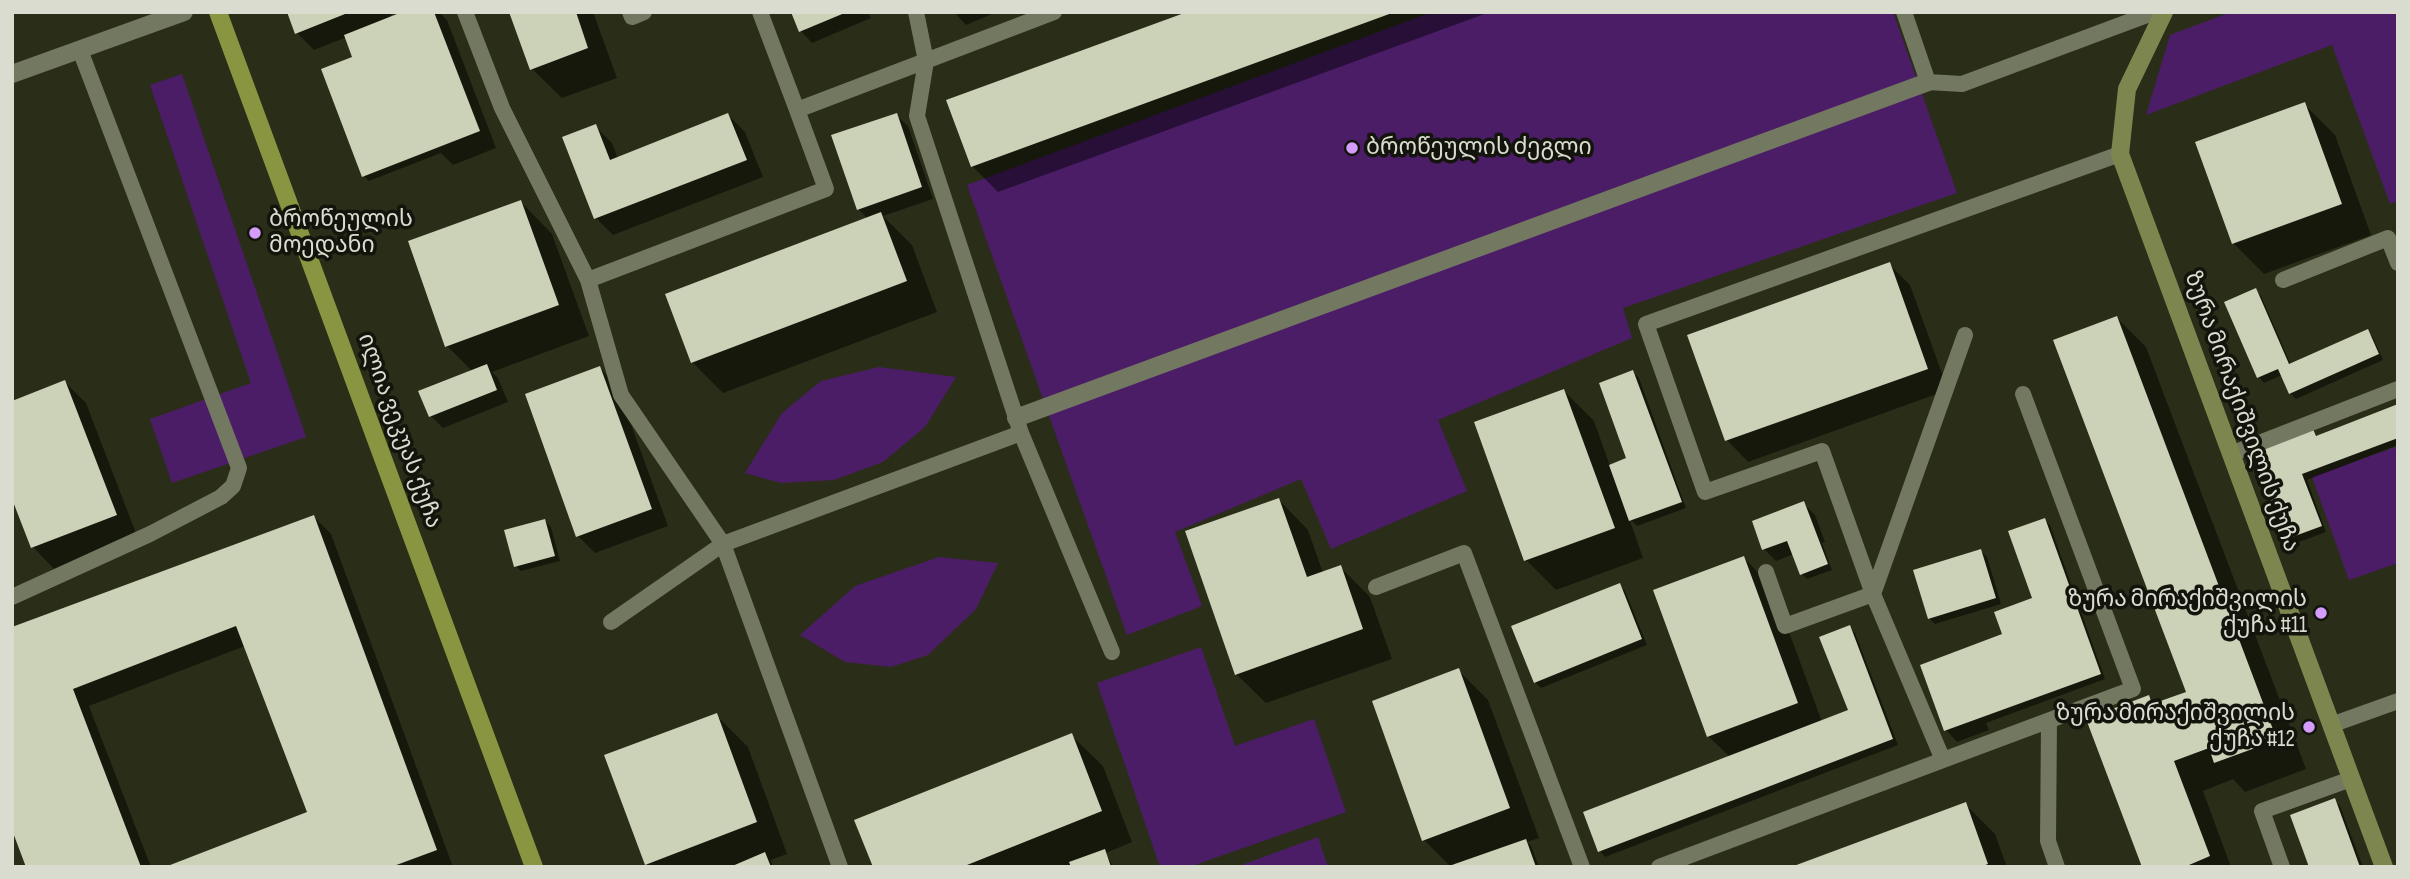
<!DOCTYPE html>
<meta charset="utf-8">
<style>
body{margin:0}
#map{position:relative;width:2410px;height:879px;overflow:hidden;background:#2a2e18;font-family:"Sofia Sans Condensed",sans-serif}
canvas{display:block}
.frame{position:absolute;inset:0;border:14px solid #d9dccf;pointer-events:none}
</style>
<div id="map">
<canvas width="2410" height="879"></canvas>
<div class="frame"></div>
</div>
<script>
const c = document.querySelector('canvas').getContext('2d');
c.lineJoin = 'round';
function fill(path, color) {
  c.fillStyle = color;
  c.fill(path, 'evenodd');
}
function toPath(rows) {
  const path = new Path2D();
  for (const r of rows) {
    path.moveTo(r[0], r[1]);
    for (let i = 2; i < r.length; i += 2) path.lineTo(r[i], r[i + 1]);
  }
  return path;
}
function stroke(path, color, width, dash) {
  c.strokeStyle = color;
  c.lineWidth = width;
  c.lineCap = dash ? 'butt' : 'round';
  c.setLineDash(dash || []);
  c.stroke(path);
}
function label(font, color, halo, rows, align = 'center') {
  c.font = font + ' "Sofia Sans Condensed","Noto Sans Georgian",sans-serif';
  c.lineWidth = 7;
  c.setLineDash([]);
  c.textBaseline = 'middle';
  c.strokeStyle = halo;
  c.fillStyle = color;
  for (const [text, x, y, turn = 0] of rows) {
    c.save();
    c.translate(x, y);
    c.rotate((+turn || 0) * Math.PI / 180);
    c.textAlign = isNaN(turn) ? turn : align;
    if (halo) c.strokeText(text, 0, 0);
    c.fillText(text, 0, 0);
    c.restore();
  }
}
fill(toPath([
 [1432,12,1893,12,1957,193,1623,308,1632,338,1438,420,1467,491,1331,549,1301,479,1175,532,1202,606,1127,635,967,185],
 [2231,12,2398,12,2398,201,2390,204,2332,45,2146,115,2170,35],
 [182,74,306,437,172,483,150,419,251,383,150,85],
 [879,367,956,377,925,427,883,462,834,480,781,483,745,473,782,413,821,381],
 [2398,446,2398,563,2349,580,2312,477],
 [939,557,998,563,976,609,928,655,891,667,845,662,800,635,855,586],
 [1201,647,1235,746,1314,719,1346,812,1189,867,1160,867,1097,683],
 [1318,837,1328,867,1236,867]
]), '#4c1d67');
fill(toPath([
 [289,12,390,12,392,18,406,12,439,12,447,20,496,148,453,165,441,153,369,181,364,176,356,58,347,37,314,50,297,33],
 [511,12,593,12,617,78,562,98,532,69],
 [792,12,868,12,871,18,812,43,801,31],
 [954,12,997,12,966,25],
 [1192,12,1490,12,998,192,972,166],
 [2304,104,2335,135,2371,235,2264,274,2233,243],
 [728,115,745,132,763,177,613,235,596,218,595,126,612,143,618,159],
 [896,115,908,126,933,199,883,216,912,245,937,312,723,393,692,362,868,219,858,209],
 [521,202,552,234,589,336,492,372,498,378,508,402,443,428,431,416,472,371,447,346],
 [1889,264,1910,285,1948,390,1748,462,1727,440,1689,336],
 [2255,290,2261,296,2291,365,2367,331,2373,337,2383,360,2296,399,2290,393,2282,375,2264,383,2259,377,2226,303],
 [2117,318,2146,347,2306,769,2245,792,2233,779,2203,791,2231,867,2143,867,2149,697,2156,704,2188,693],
 [600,368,617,386,668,526,595,553,578,536],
 [1633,372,1639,378,1686,508,1637,526,1629,518,1643,558,1556,590,1526,560,1564,391,1594,421,1610,466,1629,459],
 [65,382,86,403,137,536,54,569,33,547,12,494],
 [2398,406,2398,445,2307,480,2326,532,2291,545,2285,539,2313,431,2318,437],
 [1279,500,1308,530,1323,573,1340,567,1370,597,1392,659,1266,703,1236,674],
 [1803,503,1815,515,1825,542,1822,543,1832,570,1807,579,1802,574,1794,554,1776,561,1764,549],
 [314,517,331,534,453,867,169,867,309,813,245,646,89,706,151,867,28,867,12,629],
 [2044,520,2050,525,2105,679,1986,723,1989,730,1957,742,1946,730,2004,635,2034,599],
 [545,521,551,527,560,561,521,571,516,566],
 [1981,551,1987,557,2001,604,1935,624,1929,618],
 [1744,558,1773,588,1822,722,1850,711,1850,627,1855,633,1898,745,1605,857,1600,851,1730,757,1708,736],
 [1619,585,1625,591,1647,645,1541,688,1535,682],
 [1458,670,1488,700,1539,838,1527,842,1531,846,1539,867,1451,867,1424,840],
 [716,715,748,747,787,854,771,860,773,867,650,867,647,864],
 [1071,735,1103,766,1132,842,1106,853,1113,867,874,867],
 [2334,800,2340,806,2363,867,2311,867],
 [1965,804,1995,834,2007,867,1796,867]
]), '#0007');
fill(toPath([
 [287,12,350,12,295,34],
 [402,12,434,12,480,131,362,177,321,69,352,57,344,35],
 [509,12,576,12,588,48,530,70],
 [791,12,847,12,799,32],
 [1187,12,1392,13,971,167,946,100],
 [2305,102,2342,204,2232,244,2195,142],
 [728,113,747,160,594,219,562,137,596,124,610,160],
 [897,113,922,187,857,210,831,135],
 [521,200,559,305,445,347,408,241],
 [881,212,907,281,691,363,665,294],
 [1890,262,1928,369,1725,441,1687,335],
 [2256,288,2289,364,2368,329,2379,354,2289,394,2278,369,2257,378,2224,302],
 [2117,316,2277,740,2214,763,2209,748,2174,761,2210,856,2189,865,2189,867,2142,867,2086,719,2149,695,2152,704,2186,692,2053,340],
 [487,364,497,390,429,417,418,391],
 [600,366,652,509,576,537,525,394],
 [1633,370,1682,502,1629,521,1609,465,1626,458,1599,383],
 [65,380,117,515,31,548,12,499,12,401],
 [1564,389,1615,528,1524,561,1474,422],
 [2398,404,2398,438,2302,474,2322,526,2284,540,2251,452,2313,429,2316,436],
 [1279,498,1307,577,1341,565,1363,629,1235,675,1185,531],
 [1804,501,1828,564,1800,575,1787,541,1762,550,1752,521],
 [314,515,437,850,391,867,165,867,307,812,236,626,73,689,141,867,26,867,12,830,12,627],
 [2045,518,2101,674,1944,731,1920,665,2002,634,1994,612,2032,598,2008,531],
 [545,519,555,556,514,567,504,530],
 [1981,549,1996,598,1928,619,1913,570],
 [1744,556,1798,703,1707,737,1653,590],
 [1620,583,1642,639,1534,683,1511,626],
 [1850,625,1893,739,1598,852,1583,812,1848,710,1819,637],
 [1459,668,1510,808,1422,841,1372,701],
 [717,713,757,822,645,865,604,755],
 [1072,733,1102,811,962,867,873,867,854,820],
 [2335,798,2360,867,2309,867,2290,815],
 [1966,802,1988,864,1980,867,1791,867],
 [1526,839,1536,867,1449,867,1449,866],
 [1105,849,1111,867,1071,867,1069,862],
 [765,852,771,867,730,867]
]), '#ccd2b8');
stroke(toPath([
 [465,12,502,108,588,280],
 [630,12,632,17,644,12],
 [760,12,797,110,1054,12],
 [1904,12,1928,82,1962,84,2155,12],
 [797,110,826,189,588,280,621,395,723,544,840,867],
 [2283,280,2388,238,2398,263],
 [1021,433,1112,652],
 [2231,454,2398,389],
 [1766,572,1785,626,1873,594,1822,451,1705,492,1646,324,2120,154],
 [1376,587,1464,553,1582,867],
 [12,597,150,534,221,497,233,486,239,468,80,50],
 [611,622,723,544,1021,433,917,116,926,61,916,12],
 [2049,721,2048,841,2057,867],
 [2331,725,2398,701],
 [1943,760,2133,689,2023,394],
 [1659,867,1943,760,1873,594,1965,335],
 [2282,867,2262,811,2351,779]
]), '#737860', 16);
stroke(toPath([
 [12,74,184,12],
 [1016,418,1928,82]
]), '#737860', 18);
stroke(toPath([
 [2164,12,2127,89,2120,154,2384,867]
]), '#7e8650', 18);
stroke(toPath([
 [218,12,534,867]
]), '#899541', 18);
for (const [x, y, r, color] of [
 [1352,148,7,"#d49cfb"],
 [255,233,7,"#d49cfb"],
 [2321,613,7,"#d49cfb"],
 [2309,727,7,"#d49cfb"]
]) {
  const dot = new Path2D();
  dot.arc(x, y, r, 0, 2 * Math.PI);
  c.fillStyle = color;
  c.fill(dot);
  stroke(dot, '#13150c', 2.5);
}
label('23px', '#d9dccf', '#13150c', [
 ["ბროწეულის ძეგლი",1366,148],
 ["ბროწეულის",269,220],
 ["მოედანი",269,246],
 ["ზურა მირაქიშვილის",2307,600,"right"],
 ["ქუჩა #11",2307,626,"right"],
 ["ზურა მირაქიშვილის",2295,714,"right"],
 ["ქუჩა #12",2295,740,"right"]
], 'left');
label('23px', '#d9dccf', '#13150c', [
 ["ზურა მირაქიშვილის ქუჩა",2241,412,70],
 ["ილია ვეკუას ქუჩა",399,431,70]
]);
</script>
